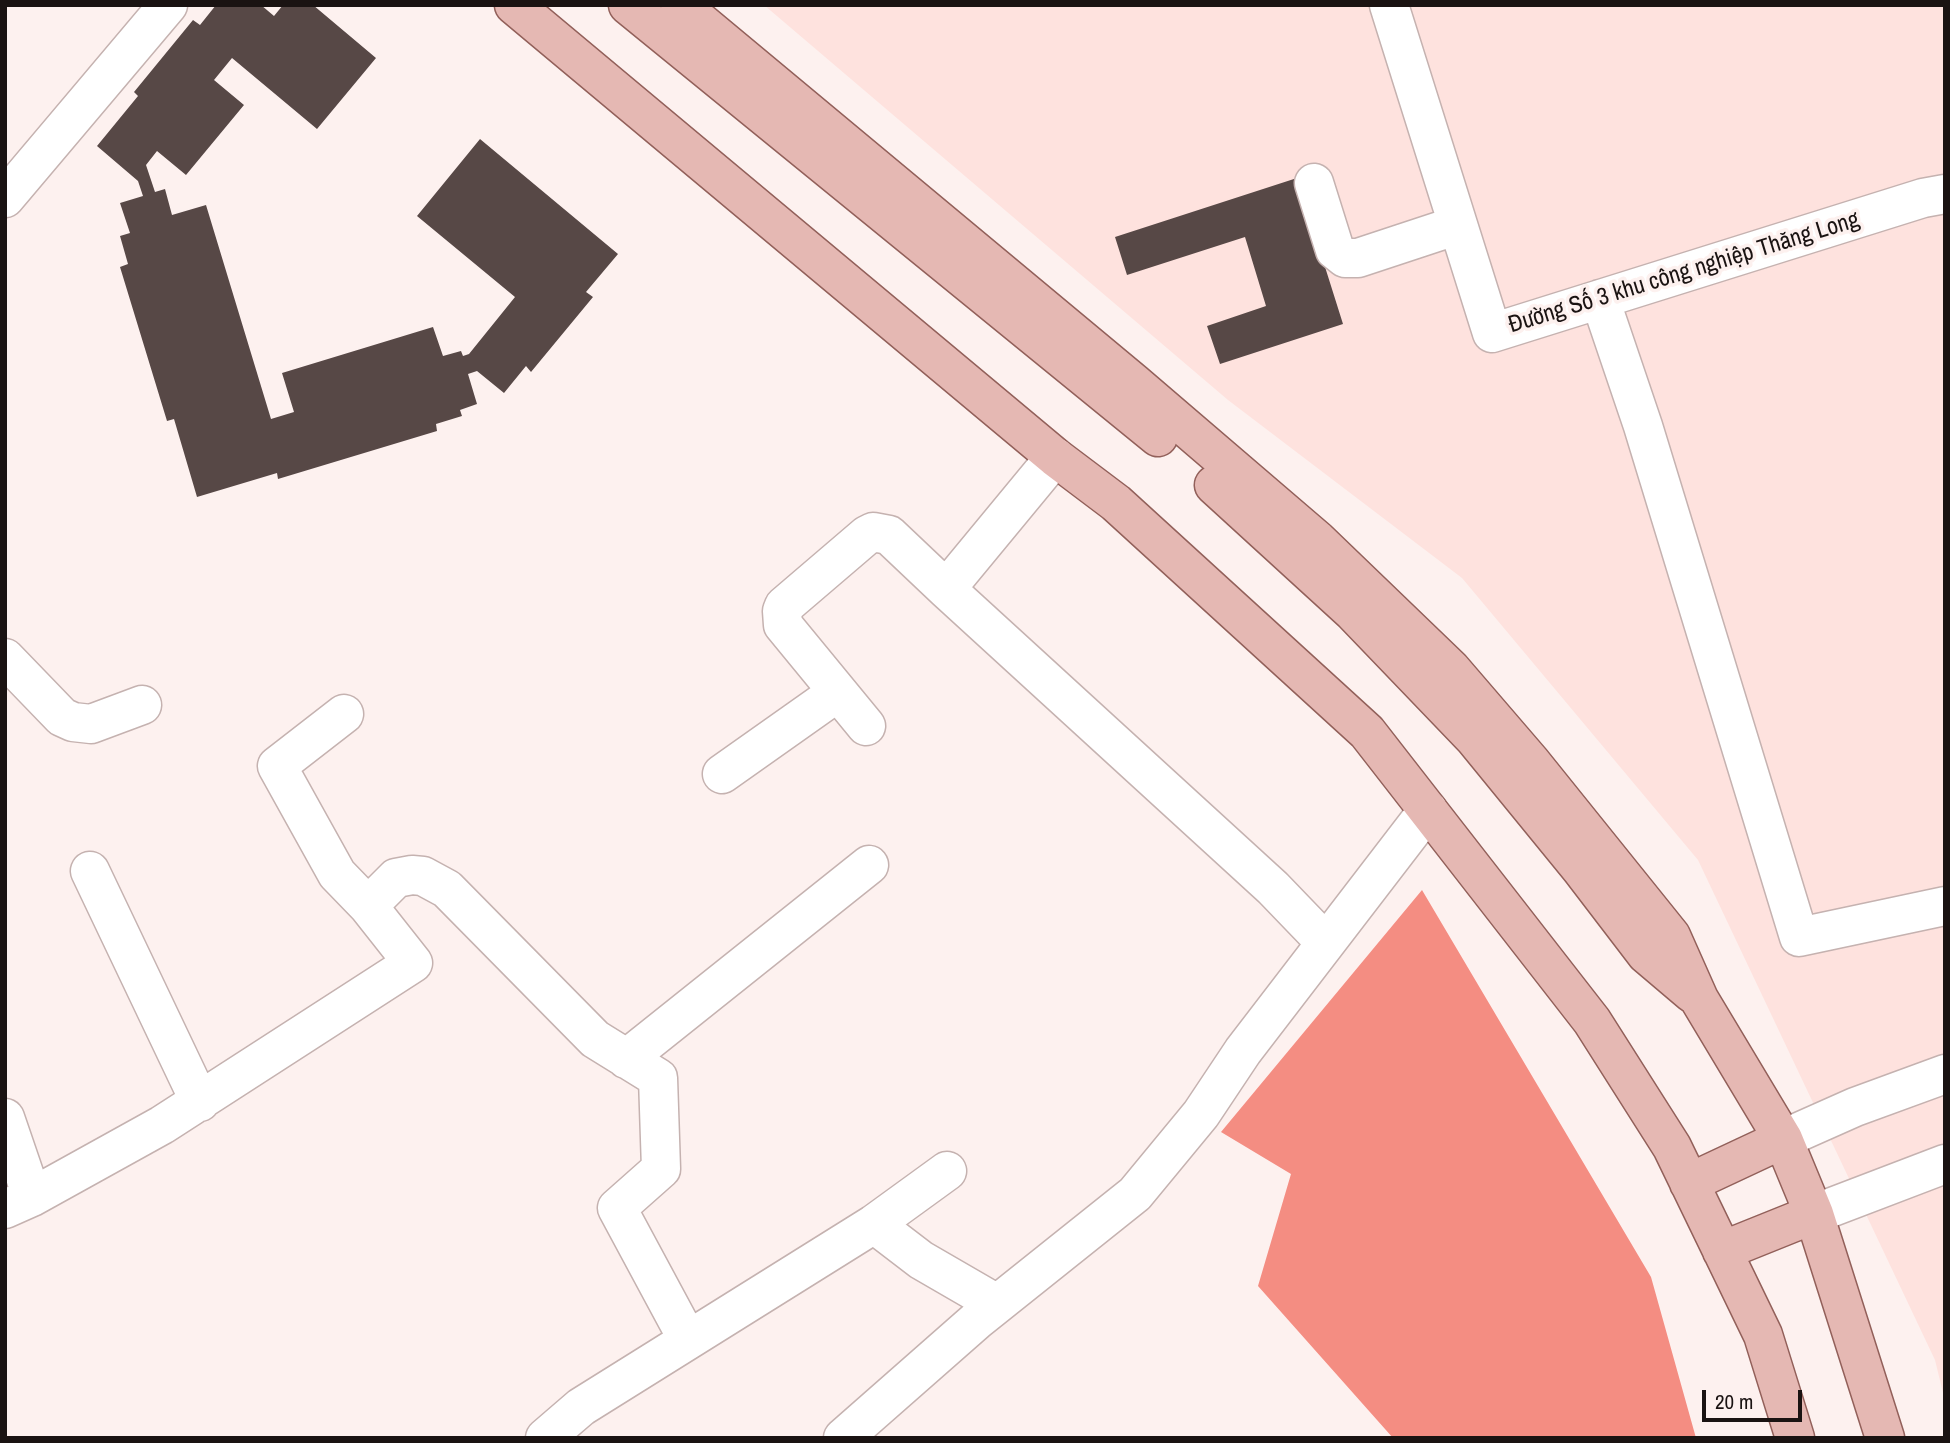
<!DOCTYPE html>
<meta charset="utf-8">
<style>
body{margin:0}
#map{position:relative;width:1950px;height:1443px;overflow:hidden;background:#fdf1ef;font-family:"Archivo Narrow",sans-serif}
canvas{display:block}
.frame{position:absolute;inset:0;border:7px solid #1a1312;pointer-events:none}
.scale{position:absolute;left:1702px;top:1390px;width:100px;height:32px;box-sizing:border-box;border:4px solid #1a1312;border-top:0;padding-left:9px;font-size:21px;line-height:24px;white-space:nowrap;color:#1a1312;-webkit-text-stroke:5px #fdf1ef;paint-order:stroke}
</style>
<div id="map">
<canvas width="1950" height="1443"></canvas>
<div class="frame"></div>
<div class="scale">20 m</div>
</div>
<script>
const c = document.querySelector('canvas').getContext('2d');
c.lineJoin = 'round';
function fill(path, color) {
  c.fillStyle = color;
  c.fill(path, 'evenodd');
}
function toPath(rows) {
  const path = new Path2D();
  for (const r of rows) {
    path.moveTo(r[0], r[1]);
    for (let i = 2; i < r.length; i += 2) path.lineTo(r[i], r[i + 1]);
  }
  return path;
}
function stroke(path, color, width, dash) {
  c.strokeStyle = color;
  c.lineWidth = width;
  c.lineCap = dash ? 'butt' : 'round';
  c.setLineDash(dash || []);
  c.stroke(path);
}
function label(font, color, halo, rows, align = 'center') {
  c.font = font + ' "Archivo Narrow",sans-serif';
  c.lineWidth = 7;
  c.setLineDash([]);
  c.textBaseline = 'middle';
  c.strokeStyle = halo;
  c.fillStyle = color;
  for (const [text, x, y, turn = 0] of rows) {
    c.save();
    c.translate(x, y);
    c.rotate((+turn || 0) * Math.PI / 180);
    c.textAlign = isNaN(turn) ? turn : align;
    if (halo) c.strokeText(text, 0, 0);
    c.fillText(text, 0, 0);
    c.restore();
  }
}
fill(toPath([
 [764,5,1945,5,1945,1401,1935,1360,1698,860,1462,578,1228,400]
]), '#fee2de');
fill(toPath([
 [1422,890,1651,1277,1696,1438,1393,1438,1258,1286,1291,1174,1221,1132]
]), '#f48d82');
fill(toPath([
 [216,5,261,5,274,16,283,5,313,5,376,58,317,129,232,58,214,80,244,105,186,175,157,151,146,165,155,192,165,189,172,215,206,205,271,419,294,412,282,373,433,327,443,356,461,351,463,356,469,354,515,297,417,216,480,139,618,254,586,292,593,297,531,372,526,366,504,393,477,371,468,374,477,404,460,410,462,416,436,424,437,431,278,479,277,473,197,497,174,419,167,421,120,267,128,264,120,236,130,233,120,203,143,196,138,181,97,146,138,96,134,92,193,20,200,25],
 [1297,178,1343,324,1220,364,1207,326,1266,306,1245,237,1127,275,1115,237]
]), '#574846');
const minor = toPath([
 [1389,5,1492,333,1923,198,1945,194],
 [1314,183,1335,250,1345,258,1358,258,1458,225],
 [5,198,168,5],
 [1600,299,1643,426,1799,937,1945,906],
 [1055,457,946,589,1273,888,1325,942],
 [5,658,62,717,73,722,91,724,142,705],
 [866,726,783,625,782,611,784,606,867,535,873,532,889,535,946,589],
 [722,774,838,692],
 [90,871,200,1102],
 [368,906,396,878,412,875,423,876,447,889,595,1039,658,1078,661,1169,617,1208,688,1340],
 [626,1059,869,865],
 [5,1118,32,1197],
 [1783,1139,1855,1107,1945,1074],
 [5,1209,32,1197,162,1125,413,963,368,906,337,874,277,766,344,714],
 [1814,1214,1945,1164],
 [874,1224,921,1260,997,1304],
 [545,1438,581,1407,874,1224,947,1171],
 [843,1438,976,1321,1135,1194,1201,1114,1243,1051,1428,810]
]);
const major = toPath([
 [514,5,1055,457,1116,503,1367,732,1592,1021,1672,1147,1763,1335,1795,1438],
 [628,5,1158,437],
 [680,5,1134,383,1317,540,1451,669,1531,762,1671,936,1699,999,1783,1139,1814,1214,1885,1438],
 [1214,485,1353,612,1474,738,1581,869,1646,954,1692,993],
 [1689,1183,1783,1139],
 [1722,1251,1814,1214]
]);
stroke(minor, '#c5b2b0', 41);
stroke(major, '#92605a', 41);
stroke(minor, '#fff', 38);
stroke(major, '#e5b8b3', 38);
label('24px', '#1a1312', '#fdf1ef', [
 ["Đường Số 3 khu công nghiệp Thăng Long",1684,273,-17]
]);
</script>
